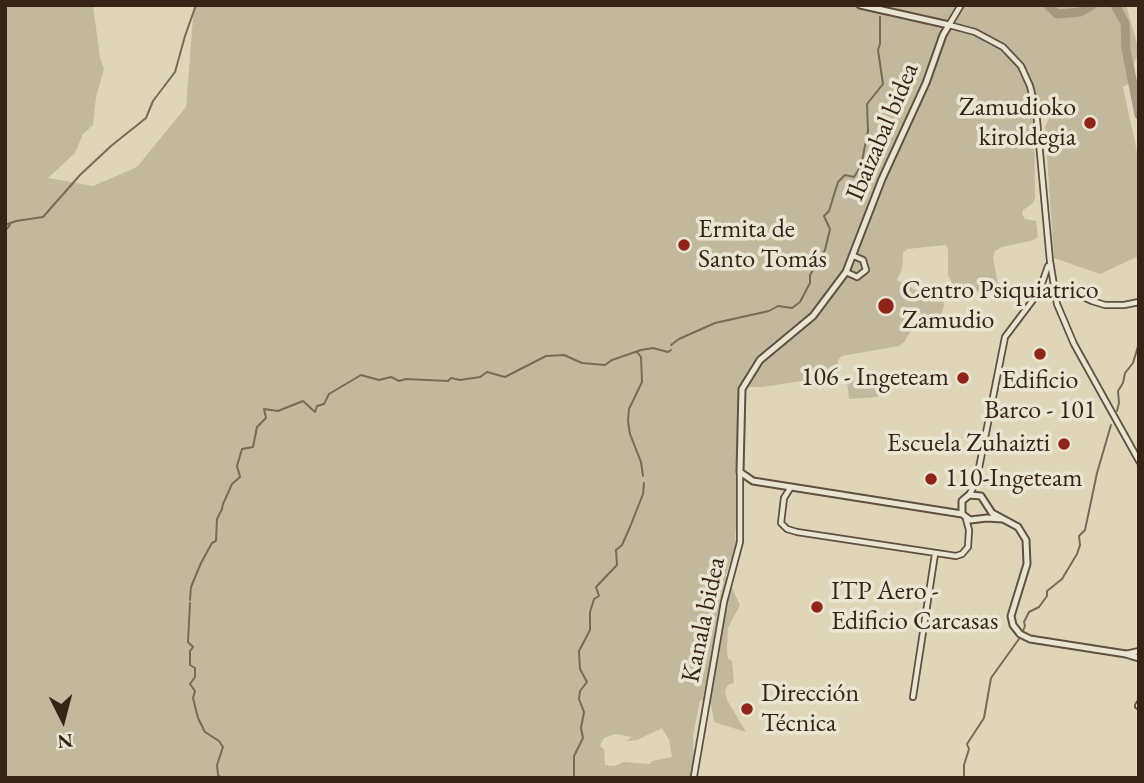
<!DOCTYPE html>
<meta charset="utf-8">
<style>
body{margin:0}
#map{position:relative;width:1144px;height:783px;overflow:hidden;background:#dfd6ba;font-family:"EB Garamond",serif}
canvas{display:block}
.frame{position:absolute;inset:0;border:7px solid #362418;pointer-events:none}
.north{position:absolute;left:28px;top:685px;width:70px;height:70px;-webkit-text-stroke:5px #eae4d2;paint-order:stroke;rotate:174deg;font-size:19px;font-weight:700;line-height:28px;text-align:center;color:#362418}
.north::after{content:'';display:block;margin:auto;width:24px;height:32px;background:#362418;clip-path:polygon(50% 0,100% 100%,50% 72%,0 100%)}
</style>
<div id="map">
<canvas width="1144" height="783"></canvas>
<div class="frame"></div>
<div class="north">N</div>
</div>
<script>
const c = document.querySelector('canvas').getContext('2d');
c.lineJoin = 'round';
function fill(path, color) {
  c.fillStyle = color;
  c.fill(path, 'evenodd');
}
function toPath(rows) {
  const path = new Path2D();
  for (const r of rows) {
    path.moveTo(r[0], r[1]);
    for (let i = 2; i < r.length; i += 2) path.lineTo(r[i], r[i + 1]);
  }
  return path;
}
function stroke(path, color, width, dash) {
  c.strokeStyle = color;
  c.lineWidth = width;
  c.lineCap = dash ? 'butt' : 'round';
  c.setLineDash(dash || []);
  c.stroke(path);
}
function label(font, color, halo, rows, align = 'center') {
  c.font = font + ' "EB Garamond",serif';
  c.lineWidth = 7;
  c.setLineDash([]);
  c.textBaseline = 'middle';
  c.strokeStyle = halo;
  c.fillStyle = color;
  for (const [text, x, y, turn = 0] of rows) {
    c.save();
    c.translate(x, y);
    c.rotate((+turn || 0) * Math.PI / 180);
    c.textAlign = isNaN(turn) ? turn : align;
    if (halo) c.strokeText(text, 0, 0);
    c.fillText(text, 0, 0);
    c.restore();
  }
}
fill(toPath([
 [5,5,93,5,100,58,104,69,96,97,93,125,83,134,75,153,48,178,93,186,137,167,186,107,194,5,1126,5,1139,51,1133,66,1134,81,1123,87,1136,147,1139,172,1139,256,1100,274,1054,258,1045,127,1053,110,1038,113,1034,118,1035,199,1032,204,1023,210,1022,214,1025,219,1036,221,1038,237,1034,240,1002,247,995,251,993,258,998,283,996,288,985,291,969,292,953,285,948,275,948,250,946,245,907,249,903,253,902,269,897,280,915,290,942,289,944,306,938,324,910,332,904,342,899,346,842,356,838,360,838,373,834,376,763,387,746,387,739,402,740,471,735,540,737,541,726,575,740,605,728,628,727,651,728,658,732,661,734,683,728,685,725,690,727,700,746,732,714,722,711,704,700,700,693,736,695,778,5,778],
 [662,728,669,740,672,757,652,761,650,764,624,762,614,766,605,765,604,749,600,746,604,738,615,734,632,737,626,741,637,740],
 [876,379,878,397,849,399,847,382]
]), '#c2b89e');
stroke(toPath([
 [861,166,868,131,867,104,883,84,878,50,880,44,880,17],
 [5,225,16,221,43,217,80,175,111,146,146,118,153,101,175,72,185,36,196,5],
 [5,231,10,225],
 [5,246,5,252],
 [671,345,679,339,715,323,769,311,778,306,792,308,800,302,810,283,810,275,825,250,830,229,824,216,829,211,838,182,845,175,854,177,859,169],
 [637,352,641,357,642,382,629,409,628,421,630,434,641,462,643,476],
 [1117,411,1119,403,1118,391,1123,383,1125,373,1133,363,1139,343],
 [190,600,191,587,201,563,212,543,216,541,217,519,222,509,223,504,232,484,240,477,237,466,242,449,253,447,257,427,266,418,264,409,278,411,303,401,315,412,317,406,324,404,329,394,361,375,379,380,391,377,399,381,406,379,448,381,451,378,460,380,480,377,487,372,505,377,546,356,564,355,582,363,605,365,612,360,641,350,653,348,668,352,671,350],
 [190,603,188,642,193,647,190,651,190,665,195,668,195,677,190,684,195,691,193,698,198,718,205,732,219,741,223,747,217,765,218,775,222,778],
 [1023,631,1025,626,1024,622,1029,612,1039,607,1047,596,1047,591,1062,579,1077,554,1080,545,1079,536,1085,530,1097,473,1111,425],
 [574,778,574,756,583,738,581,728,584,712,579,699,580,691,587,682,580,669,579,651,590,630,590,612,594,599,599,596,596,587,617,565,616,550,622,545,630,527,643,494,644,483],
 [964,778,964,765,969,749,967,744,984,718,991,678,1019,639]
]), '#796a58', 2);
stroke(toPath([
 [1048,5,1057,14,1080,12,1092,5],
 [1115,5,1125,23,1126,49,1139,115]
]), '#a69983', 9);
const minor = toPath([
 [961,5,949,25,975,32,1003,47,1021,66,1030,86,1036,110,1050,261,1057,304,1074,344,1139,461],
 [846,272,857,277,866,270,863,260,854,256],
 [1042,288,1066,289,1092,301,1105,305,1124,305,1139,302],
 [791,487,784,498,781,523,787,529,797,532,956,556,962,554,968,547,969,530,966,519],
 [969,495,976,483,1005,337,1039,292,1048,266],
 [1126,654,1139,651],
 [913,697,935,554],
 [1138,706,1139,704],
 [694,776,724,602,740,542,740,472]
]);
const tertiary = toPath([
 [860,5,949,25,943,35,926,83,882,179,846,272,813,316,760,360,742,389,740,472,753,481,962,514],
 [1002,519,987,518,970,520,962,514,962,501,969,495,981,496,992,513,1018,527,1026,540,1027,564,1011,616,1013,625,1020,634,1030,639,1126,654,1139,658]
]);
stroke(minor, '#605040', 8);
stroke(tertiary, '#605040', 9);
stroke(minor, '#eae4d2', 4.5);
stroke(tertiary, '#eae4d2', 5);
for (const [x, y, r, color] of [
 [1090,123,7,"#8f2418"],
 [684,245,7,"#8f2418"],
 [886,306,9,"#8f2418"],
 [1040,354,7,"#8f2418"],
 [963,378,7,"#8f2418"],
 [1064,444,7,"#8f2418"],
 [931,479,7,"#8f2418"],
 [817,607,7,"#8f2418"],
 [747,709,7,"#8f2418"]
]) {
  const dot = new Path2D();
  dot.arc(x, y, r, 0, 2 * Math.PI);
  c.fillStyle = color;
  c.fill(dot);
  stroke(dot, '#eae4d2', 2.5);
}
label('26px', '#362418', '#eae4d2', [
 ["Zamudioko",1076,108,"right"],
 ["kiroldegia",1076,138,"right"],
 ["Ermita de",698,230],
 ["Santo Tomás",698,260],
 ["Centro Psiquiatrico",902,291],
 ["Zamudio",902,321],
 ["106 - Ingeteam",949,378,"right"],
 ["Edificio",1040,381,"center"],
 ["Barco - 101",1040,411,"center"],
 ["Escuela Zuhaizti",1050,444,"right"],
 ["110-Ingeteam",945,479],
 ["ITP Aero -",831,592],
 ["Edificio Carcasas",831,622],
 ["Dirección",761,694],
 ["Técnica",761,724]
], 'left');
label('26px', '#362418', '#eae4d2', [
 ["Ibaizabal bidea",883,132,-67],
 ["Kanala bidea",704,620,-78]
]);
</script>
